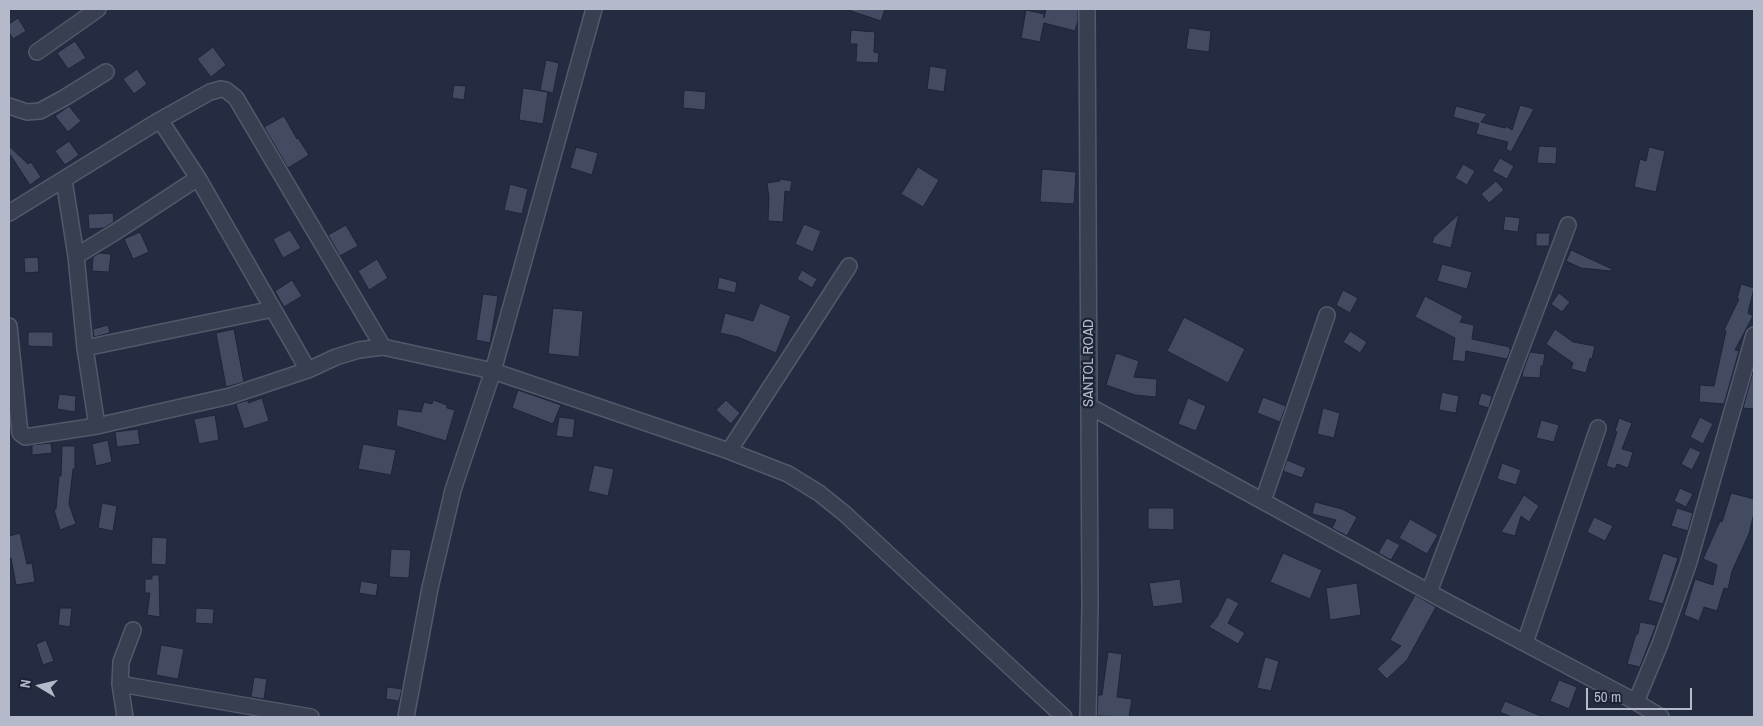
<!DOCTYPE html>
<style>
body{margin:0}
#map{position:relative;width:1763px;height:726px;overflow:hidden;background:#242c41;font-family:"Archivo Narrow",sans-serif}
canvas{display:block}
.frame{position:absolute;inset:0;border:10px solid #b5bacb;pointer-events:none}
.north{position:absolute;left:15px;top:661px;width:50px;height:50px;-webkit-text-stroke:4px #1d2336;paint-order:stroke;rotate:279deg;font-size:14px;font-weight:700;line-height:20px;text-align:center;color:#b5bacb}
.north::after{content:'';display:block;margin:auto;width:18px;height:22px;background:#b5bacb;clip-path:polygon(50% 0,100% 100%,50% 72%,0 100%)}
.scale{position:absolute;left:1586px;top:688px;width:106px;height:22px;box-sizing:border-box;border:2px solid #b5bacb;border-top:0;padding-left:6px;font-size:15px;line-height:18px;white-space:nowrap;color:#b5bacb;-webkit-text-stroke:4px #1d2336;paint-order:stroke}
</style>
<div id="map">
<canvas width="1763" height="726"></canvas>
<div class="frame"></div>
<div class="north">N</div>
<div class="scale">50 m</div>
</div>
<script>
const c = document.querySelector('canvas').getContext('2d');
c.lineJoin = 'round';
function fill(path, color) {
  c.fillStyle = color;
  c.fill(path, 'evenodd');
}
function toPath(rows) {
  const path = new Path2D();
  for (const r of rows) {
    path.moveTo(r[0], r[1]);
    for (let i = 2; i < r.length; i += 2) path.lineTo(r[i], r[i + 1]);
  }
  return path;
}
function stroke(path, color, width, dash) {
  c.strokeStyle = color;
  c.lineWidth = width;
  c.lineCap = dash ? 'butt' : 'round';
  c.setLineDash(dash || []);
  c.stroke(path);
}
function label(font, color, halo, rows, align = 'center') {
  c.font = font + ' "Archivo Narrow",sans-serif';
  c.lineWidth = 4.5;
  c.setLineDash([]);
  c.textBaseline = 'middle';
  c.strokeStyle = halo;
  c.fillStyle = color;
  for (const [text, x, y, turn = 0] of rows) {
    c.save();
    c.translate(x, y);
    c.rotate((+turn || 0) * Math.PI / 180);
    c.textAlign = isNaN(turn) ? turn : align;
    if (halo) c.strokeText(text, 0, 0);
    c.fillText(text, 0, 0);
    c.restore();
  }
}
const building = toPath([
 [851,9,885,9,881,21,851,11,851,9],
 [1046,9,1078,9,1078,21,1075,31,1044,23,1040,42,1021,38,1026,10,1044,14,1044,18,1046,9],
 [18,18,26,31,13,39,9,32,9,24,18,18],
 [1189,28,1211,31,1209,52,1186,49,1189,28],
 [851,30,875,32,874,52,879,53,878,63,856,62,857,44,850,44,851,30],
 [75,41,86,58,68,69,57,53,75,41],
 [213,47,226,65,211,77,197,59,213,47],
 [546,60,559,63,553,93,540,90,546,60],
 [930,66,947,69,944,92,927,89,930,66],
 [137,69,147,84,134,94,123,79,137,69],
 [454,85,466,86,464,100,452,98,454,85],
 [523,88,548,92,543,124,519,120,523,88],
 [684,90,706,92,705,110,683,108,684,90],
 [1520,105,1534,109,1511,152,1506,149,1508,142,1476,134,1479,124,1453,117,1456,106,1487,114,1481,122,1505,128,1506,126,1512,130,1520,105],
 [69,106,81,121,68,132,55,116,69,106],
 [284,116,297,139,298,138,309,155,288,168,264,127,284,116],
 [69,141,79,155,65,165,55,151,69,141],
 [1539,146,1557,147,1556,164,1537,163,1539,146],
 [10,147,28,164,31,162,41,177,30,185,9,153,10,147],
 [576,147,598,153,592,175,570,168,576,147],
 [1649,147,1665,151,1656,192,1634,187,1640,159,1646,161,1649,147],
 [1500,158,1514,166,1507,179,1492,171,1500,158],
 [1463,164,1475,171,1467,185,1455,178,1463,164],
 [918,167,939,180,923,207,901,194,918,167],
 [1042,169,1076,172,1074,204,1040,202,1042,169],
 [780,179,792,181,790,192,785,191,783,222,768,221,769,198,767,183,780,181,780,179],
 [1496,181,1504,190,1489,203,1481,194,1496,181],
 [510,184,528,189,522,214,504,210,510,184],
 [113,213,114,222,104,228,89,229,88,214,113,213],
 [1459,214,1451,248,1432,243,1434,237,1459,214],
 [1505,216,1520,218,1518,232,1503,230,1505,216],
 [804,224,821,231,813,252,795,244,804,224],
 [346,225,358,246,340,256,328,235,346,225],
 [290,230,301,248,283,258,273,239,290,230],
 [140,232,149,252,133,259,124,239,140,232],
 [1536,233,1550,233,1549,246,1536,246,1536,233],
 [1571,250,1612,269,1611,271,1581,268,1566,261,1571,250],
 [99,253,111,254,109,272,92,271,93,257,99,253],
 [38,257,39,272,25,273,24,258,38,257],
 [377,259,388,278,369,290,358,271,377,259],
 [1442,264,1472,272,1467,289,1437,281,1442,264],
 [802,270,817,279,812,288,797,279,802,270],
 [719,277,737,282,735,293,717,289,719,277],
 [292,280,302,296,284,307,275,291,292,280],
 [1741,284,1754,288,1748,313,1753,316,1735,350,1739,351,1724,404,1699,402,1700,385,1714,386,1726,331,1724,330,1739,299,1737,299,1741,284],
 [1343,290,1358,298,1350,313,1336,305,1343,290],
 [1559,293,1570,302,1562,312,1551,304,1559,293],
 [483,294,498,296,490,343,476,340,483,294],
 [1425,296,1463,316,1460,322,1474,325,1472,339,1510,347,1509,349,1511,349,1507,359,1466,351,1465,362,1452,360,1455,338,1415,317,1425,296],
 [760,303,791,316,776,353,738,337,720,333,725,313,753,321,760,303],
 [553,308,583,311,579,357,548,354,553,308],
 [1184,317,1245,349,1228,383,1167,351,1184,317],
 [108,325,110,333,94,337,93,329,108,325],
 [234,329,244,382,226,387,216,333,234,329],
 [1555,329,1573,342,1595,346,1592,359,1590,358,1586,373,1571,369,1573,363,1546,344,1555,329],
 [1350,331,1367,342,1360,353,1343,342,1350,331],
 [28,332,53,332,53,347,28,346,28,332],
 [1530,352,1545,354,1543,366,1541,366,1540,378,1522,377,1523,371,1530,352],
 [1116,353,1139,361,1134,377,1157,379,1156,397,1135,395,1106,385,1116,353],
 [1754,368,1754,409,1743,408,1754,368],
 [518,390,561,405,553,424,512,408,518,390],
 [1442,392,1459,396,1456,413,1439,410,1442,392],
 [1481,393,1492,396,1489,408,1478,405,1481,393],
 [59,394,76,396,75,412,57,409,59,394],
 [1263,397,1286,406,1280,422,1257,413,1263,397],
 [262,398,269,421,244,429,236,404,248,400,248,403,262,398],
 [1188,398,1206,406,1196,431,1178,424,1188,398],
 [433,400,447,405,447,408,455,410,446,441,396,426,398,409,421,412,424,402,432,404,433,400],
 [726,400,740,413,731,424,716,410,726,400],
 [1323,408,1340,413,1334,438,1317,434,1323,408],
 [215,415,219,440,199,444,194,419,215,415],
 [559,417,575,419,573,438,556,436,559,417],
 [1700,417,1713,424,1703,444,1690,437,1700,417],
 [1619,418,1632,423,1622,449,1633,452,1628,468,1617,464,1615,469,1606,466,1617,432,1615,431,1619,418],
 [1541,420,1559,425,1554,442,1536,438,1541,420],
 [138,429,140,444,117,447,115,432,138,429],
 [108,440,112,462,96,466,92,444,108,440],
 [51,443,52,453,32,455,32,445,51,443],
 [363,444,396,450,391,475,358,469,363,444],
 [62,446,75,446,75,469,73,469,69,504,76,524,60,530,54,510,56,509,59,476,61,476,62,446],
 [1690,447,1701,452,1692,470,1681,464,1690,447],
 [1287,460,1306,468,1302,478,1283,471,1287,460],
 [1502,463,1521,470,1516,485,1497,479,1502,463],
 [594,465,614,469,608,496,588,491,594,465],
 [1680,488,1693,494,1686,507,1674,501,1680,488],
 [1731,493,1754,499,1754,513,1749,534,1732,571,1728,589,1724,588,1717,611,1704,607,1699,621,1684,615,1695,579,1713,585,1717,565,1703,559,1720,521,1722,522,1731,493],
 [1524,495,1539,506,1529,522,1521,516,1515,536,1501,532,1524,495],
 [1315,502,1342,509,1357,517,1347,536,1332,528,1336,520,1312,514,1315,502],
 [102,503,117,506,113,531,98,528,102,503],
 [1148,508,1174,508,1174,530,1148,529,1148,508],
 [1677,508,1693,513,1688,531,1671,526,1677,508],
 [1594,517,1613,526,1605,541,1587,532,1594,517],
 [1410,519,1438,535,1427,554,1399,538,1410,519],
 [20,533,27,564,32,563,35,582,16,585,11,558,9,559,9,536,20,533],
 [152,537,167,538,166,565,151,564,152,537],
 [1387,538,1400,545,1391,560,1378,553,1387,538],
 [391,549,411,550,409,578,389,577,391,549],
 [1283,553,1322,570,1310,599,1270,582,1283,553],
 [1663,553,1678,558,1663,604,1648,600,1663,553],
 [152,575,159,575,160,617,147,615,150,593,145,593,145,579,152,579,152,575],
 [1180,579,1183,603,1153,607,1149,583,1180,579],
 [361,581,378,584,376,596,359,593,361,581],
 [1357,583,1361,615,1330,620,1326,588,1357,583],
 [1415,595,1436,607,1407,660,1387,679,1377,669,1401,646,1390,640,1415,595],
 [1227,597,1239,603,1228,623,1245,633,1238,644,1209,627,1217,617,1227,597],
 [60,608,72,608,70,627,58,625,60,608],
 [196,608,214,609,213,624,195,623,196,608],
 [1640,622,1656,625,1640,667,1627,664,1636,634,1638,634,1640,622],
 [46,640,54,661,43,665,36,644,46,640],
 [161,645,184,649,178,679,156,675,161,645],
 [1108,652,1122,654,1117,697,1132,699,1129,717,1097,716,1098,695,1102,695,1108,652],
 [1265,657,1279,661,1271,691,1257,688,1265,657],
 [254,677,267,679,264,699,251,697,254,677],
 [1559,680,1577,687,1569,709,1550,701,1559,680],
 [387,687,402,689,399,701,386,699,387,687],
 [1505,701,1543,717,1512,717,1500,712,1505,701]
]);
fill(building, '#434b63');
stroke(building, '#1f2538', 1);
const minor = toPath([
 [1087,9,1090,605,1088,717],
 [37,52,98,9],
 [9,106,27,112,40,111,64,98,106,72],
 [160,120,198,178,308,370],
 [64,180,76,256,85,348,97,426],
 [9,213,160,120,210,92,221,89,226,90,236,98,383,347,493,371,729,451,788,474,819,493,845,514,1064,717],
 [76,256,117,231,198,178],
 [9,326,20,433,25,437,97,426,230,396,308,370,336,357,359,350,383,347],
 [85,348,273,309],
 [1089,406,1447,602,1636,702,1661,717],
 [729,451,849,266],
 [1263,501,1327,315],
 [1429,592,1568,225],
 [1525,643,1598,428],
 [120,684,311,717],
 [1636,702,1660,644,1688,565,1754,335],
 [125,717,120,684,121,662,133,630],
 [406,717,430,588,453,490,493,371,594,9]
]);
stroke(minor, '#53596b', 18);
stroke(minor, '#383f50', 15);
label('15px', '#b5bacb', '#1d2336', [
 ["SANTOL ROAD",1089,363,-90]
]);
</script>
